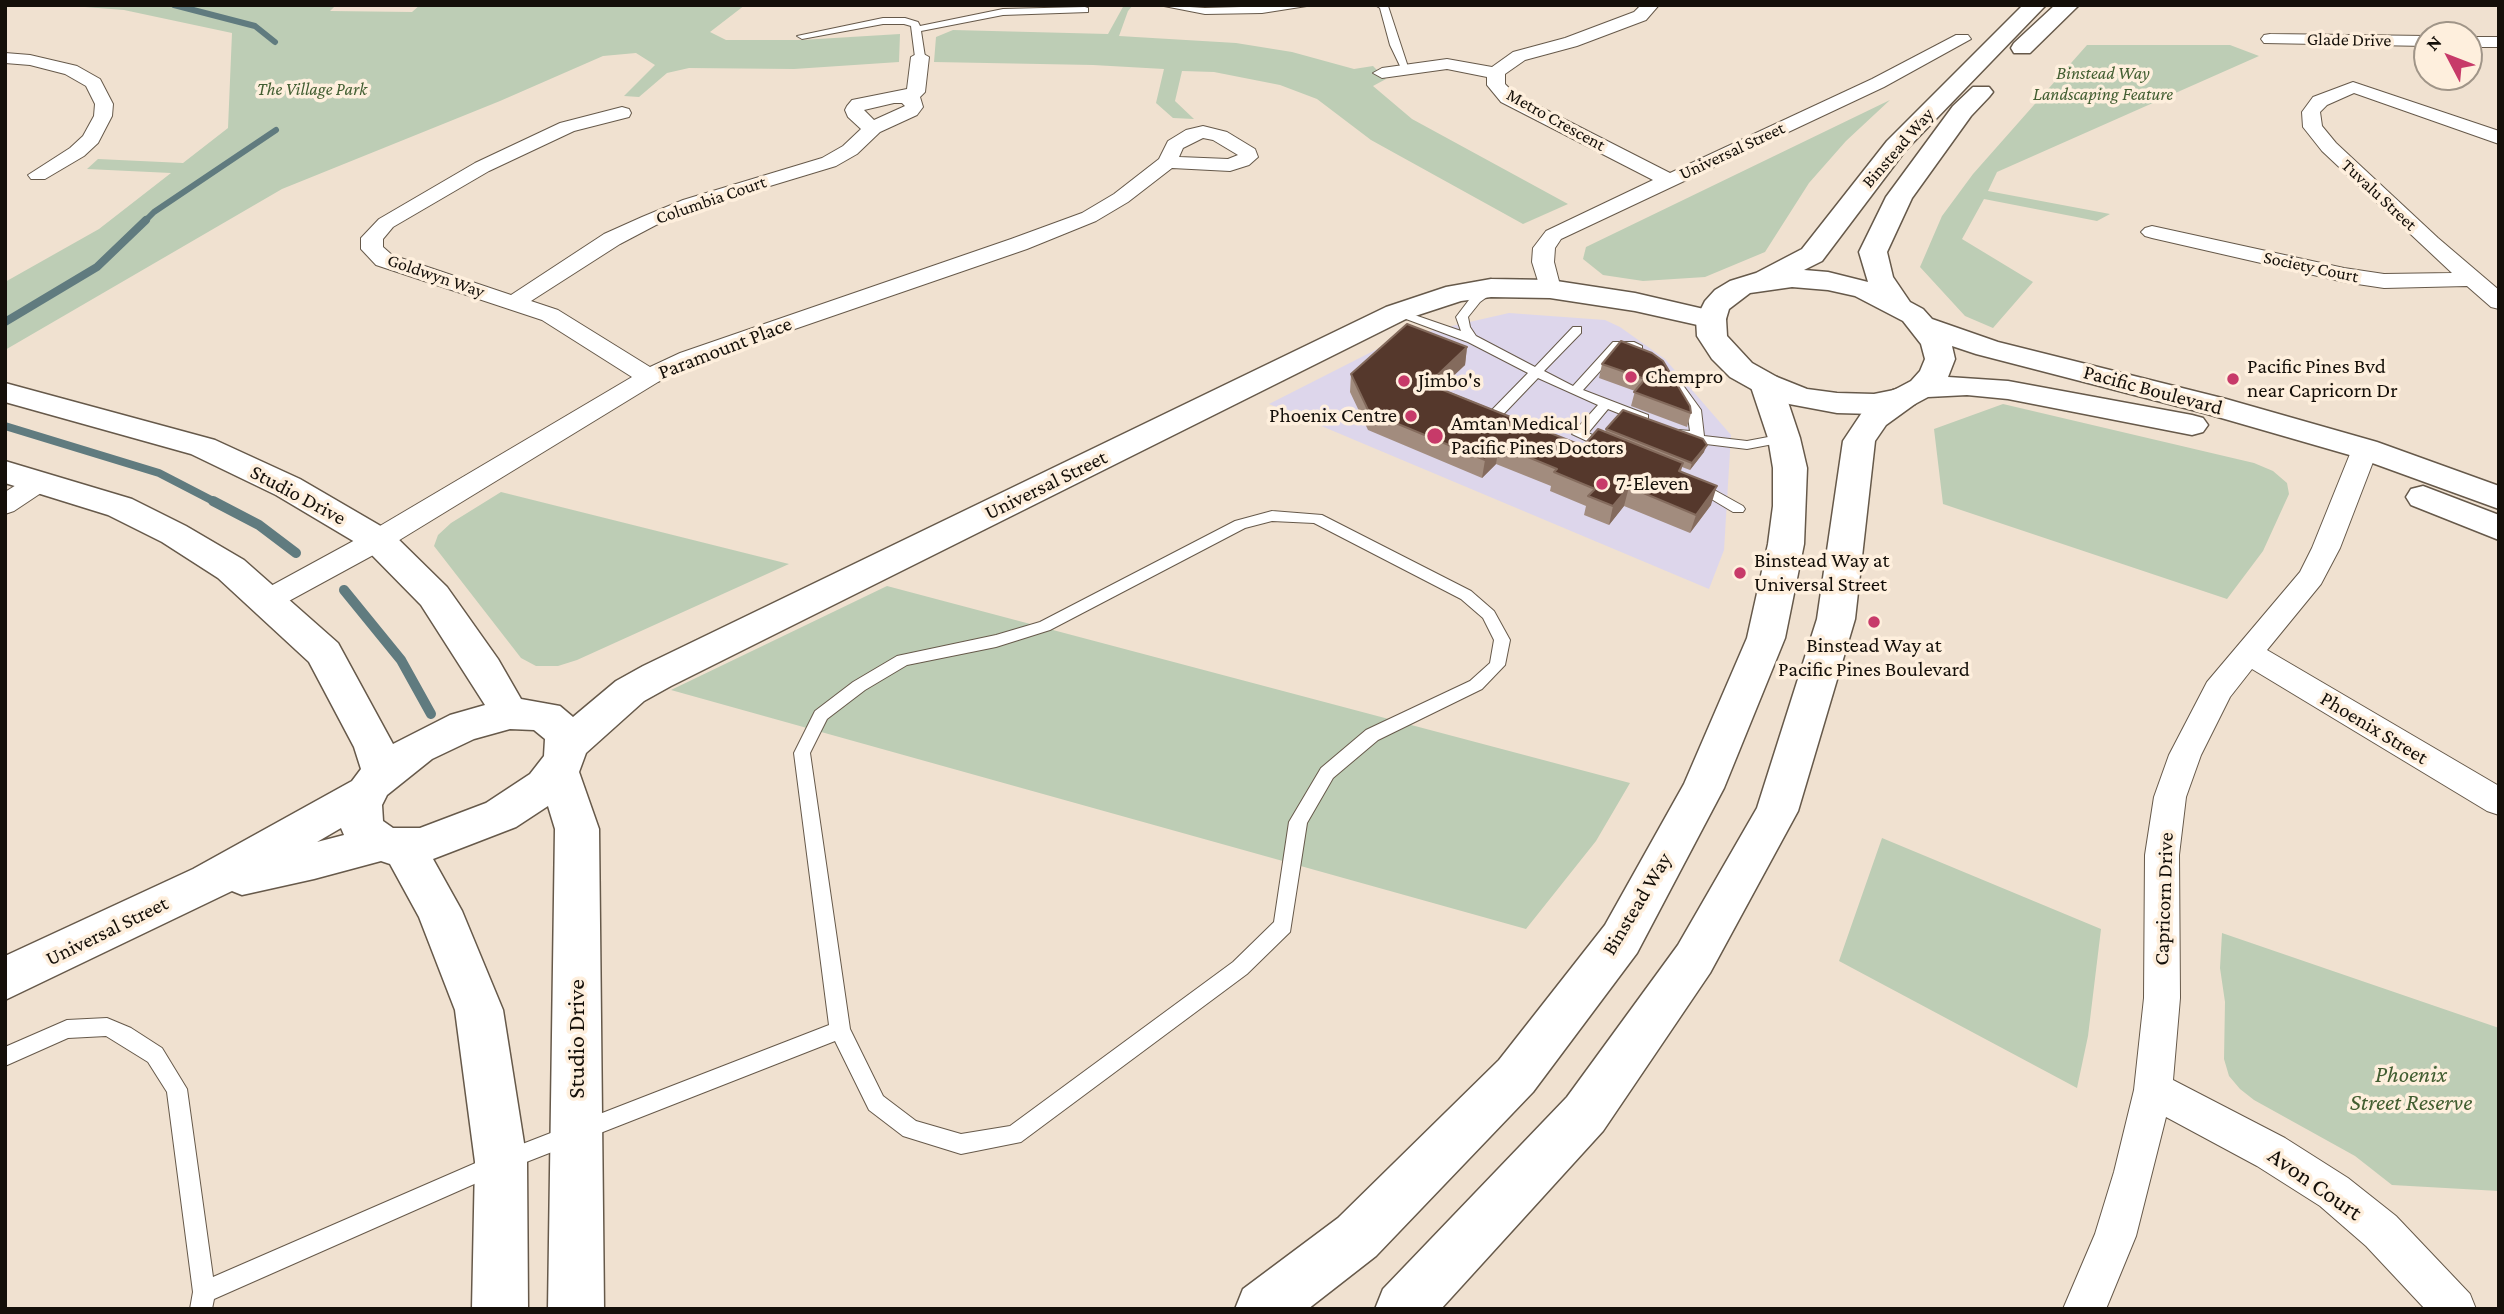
<!DOCTYPE html>
<style>
body{margin:0}
#map{position:relative;width:2504px;height:1314px;overflow:hidden;background:#f0e1d0;font-family:"Crimson Pro",serif}
canvas{display:block}
.frame{position:absolute;inset:0;border:7px solid #140f09;pointer-events:none}
.north{position:absolute;left:2413px;top:21px;width:70px;height:70px;box-sizing:border-box;background:#feefdd;border:2px solid #a09588;border-radius:50%;rotate:312deg;font-size:19px;font-weight:700;line-height:28px;text-align:center;color:#140f09}
.north::after{content:'';display:block;margin:auto;width:24px;height:32px;background:#c73a69;clip-path:polygon(50% 0,100% 100%,50% 72%,0 100%)}
</style>
<div id="map">
<canvas width="2504" height="1314"></canvas>
<div class="frame"></div>
<div class="north">N</div>
</div>
<script>
const c = document.querySelector('canvas').getContext('2d');
c.lineJoin = 'round';
function fill(path, color) {
  c.fillStyle = color;
  c.fill(path, 'evenodd');
}
function toPath(rows) {
  const path = new Path2D();
  for (const r of rows) {
    path.moveTo(r[0], r[1]);
    for (let i = 2; i < r.length; i += 2) path.lineTo(r[i], r[i + 1]);
  }
  return path;
}
function stroke(path, color, width, dash) {
  c.strokeStyle = color;
  c.lineWidth = width;
  c.lineCap = dash ? 'butt' : 'round';
  c.setLineDash(dash || []);
  c.stroke(path);
}
function label(font, color, halo, rows, align = 'center') {
  c.font = font + ' "Crimson Pro",serif';
  c.lineWidth = 7;
  c.setLineDash([]);
  c.textBaseline = 'middle';
  c.strokeStyle = halo;
  c.fillStyle = color;
  for (const [text, x, y, turn = 0] of rows) {
    c.save();
    c.translate(x, y);
    c.rotate((+turn || 0) * Math.PI / 180);
    c.textAlign = isNaN(turn) ? turn : align;
    if (halo) c.strokeText(text, 0, 0);
    c.fillText(text, 0, 0);
    c.restore();
  }
}
fill(toPath([
 [1509,313,1605,320,1620,327,1665,359,1731,435,1724,550,1709,589,1269,404,1399,338]
]), '#ddd6eb');
fill(toPath([
 [59,5,336,5,330,11,412,12,420,5,745,5,710,32,726,40,801,40,900,34,899,62,794,69,689,68,667,73,639,97,624,96,655,65,636,53,603,56,500,101,282,189,5,350,5,282,99,229,171,173,87,169,98,159,183,163,228,128,232,33,124,10],
 [1124,5,1133,5,1128,11,1119,36,1236,43,1292,52,1354,69,1373,66,1386,79,1373,86,1412,119,1568,204,1523,224,1371,140,1317,99,1280,85,1214,72,1182,71,1175,101,1194,119,1173,118,1156,103,1164,69,1093,65,934,62,936,37,953,30,1108,34],
 [2087,45,2230,45,2259,56,1997,172,1988,191,2110,214,2097,221,1984,199,1962,239,2033,282,1993,328,1965,316,1920,267,1942,216,1973,174],
 [1890,100,1846,141,1809,183,1765,252,1705,277,1643,281,1603,275,1583,259,1586,247],
 [2003,404,2254,463,2273,471,2287,483,2289,494,2263,551,2227,599,1943,504,1934,429],
 [501,492,789,564,577,660,558,666,536,666,521,658,434,546,438,535,451,523],
 [887,586,1630,783,1596,841,1526,929,671,690],
 [1882,838,2101,929,2088,1036,2077,1088,1839,961],
 [2222,933,2499,1028,2499,1191,2392,1185,2355,1156,2254,1100,2240,1089,2229,1076,2224,1059,2225,1002,2220,968]
]), '#bdcdb5');
stroke(toPath([
 [174,5,255,26,275,42],
 [144,222,154,212,276,130]
]), '#607b7f', 6);
stroke(toPath([
 [5,322,97,267,146,220],
 [5,426,159,473,217,503]
]), '#607b7f', 8);
stroke(toPath([
 [213,501,259,525,296,553],
 [344,590,401,660,431,714]
]), '#607b7f', 10);
const lane = toPath([
 [1159,5,1205,8,1313,5,1262,13,1205,14,1159,5],
 [1375,5,1388,6,1409,70,1401,68,1390,45,1380,8,1375,5],
 [1085,7,1088,8,1088,12,1003,15,921,31,925,57,920,60,915,57,911,26,904,24,883,24,802,39,797,36,883,18,905,18,918,22,920,26,1003,9,1085,7],
 [1491,284,1497,288,1495,291,1480,302,1468,317,1470,327,1476,336,1535,367,1573,327,1581,327,1581,333,1544,371,1573,386,1613,342,1634,342,1642,346,1642,352,1638,353,1620,349,1583,390,1648,415,1648,421,1638,421,1608,409,1588,433,1614,445,1612,448,1602,448,1572,434,1598,405,1538,378,1495,423,1485,423,1485,417,1528,373,1468,342,1390,313,1396,309,1400,310,1461,331,1456,317,1472,296,1491,284],
 [1672,376,1677,377,1701,410,1704,436,1747,441,1784,434,1791,438,1784,442,1747,449,1698,443,1679,436,1679,430,1690,431,1687,410,1666,380,1672,376],
 [1698,481,1743,506,1745,509,1743,512,1733,512,1693,488,1691,485,1693,482,1698,481],
 [1272,511,1322,515,1471,591,1494,611,1510,640,1505,665,1482,689,1378,740,1333,778,1307,823,1290,932,1247,974,1021,1142,961,1154,903,1136,869,1110,835,1041,506,1170,214,1299,212,1309,190,1309,193,1292,167,1092,148,1062,106,1036,68,1038,5,1066,5,1047,67,1020,107,1018,131,1028,162,1048,187,1089,213,1277,494,1155,829,1025,794,753,815,711,853,682,897,656,996,635,1040,622,1235,521,1272,511],
 [1272,521,1314,523,1461,599,1483,618,1494,640,1490,663,1470,681,1366,730,1321,768,1289,822,1274,922,1233,962,1010,1126,961,1134,916,1121,883,1096,850,1029,810,753,827,719,865,690,907,665,996,647,1050,630,1245,528,1272,521]
]);
const street = toPath([
 [1641,5,1659,5,1646,20,1577,46,1525,60,1505,74,1505,84,1515,94,1670,173,1872,79,1956,35,1968,35,1971,39,1884,87,1561,239,1555,248,1554,262,1561,289,1558,294,1542,294,1532,262,1533,248,1546,231,1653,180,1501,102,1487,85,1487,77,1447,69,1382,78,1373,73,1382,68,1447,59,1492,67,1513,52,1565,38,1634,12,1641,5],
 [2270,34,2427,36,2427,46,2264,43,2261,39,2264,35,2270,34],
 [2469,37,2499,37,2499,47,2469,47,2469,37],
 [920,52,929,57,925,92,920,97,923,107,917,115,880,132,857,154,836,166,697,208,656,225,620,244,531,301,558,310,650,367,680,353,1011,239,1082,213,1114,194,1159,159,1168,141,1186,130,1203,126,1227,132,1255,149,1258,157,1249,165,1230,171,1172,168,1128,202,1096,221,1027,249,696,363,658,382,388,547,276,608,266,611,256,608,252,601,256,594,368,533,632,377,542,320,376,265,361,249,361,238,379,219,475,163,560,123,622,107,629,109,631,113,629,117,574,131,489,171,393,227,383,239,383,247,392,255,511,295,604,234,642,217,683,200,822,158,843,146,861,129,848,117,845,110,847,106,852,100,907,89,911,57,920,52],
 [894,103,902,103,905,106,874,120,864,110,894,103],
 [1203,138,1213,140,1238,155,1228,159,1179,157,1183,148,1203,138],
 [5,53,30,55,77,66,100,79,113,104,112,116,98,143,84,156,45,179,31,179,28,175,70,148,83,136,94,116,95,104,86,86,65,74,30,65,5,63,5,53],
 [2353,82,2499,131,2499,144,2354,93,2327,105,2320,112,2322,126,2336,143,2438,238,2499,290,2499,309,2491,307,2467,286,2384,288,2344,282,2152,238,2145,236,2141,232,2145,228,2152,226,2344,268,2384,274,2452,273,2322,151,2303,127,2302,112,2313,97,2353,82],
 [2365,441,2374,443,2378,449,2340,548,2321,584,2267,650,2499,786,2499,815,2487,811,2252,669,2230,697,2201,755,2186,797,2179,855,2180,998,2173,1080,2285,1138,2348,1178,2396,1216,2470,1294,2476,1309,2425,1309,2366,1246,2320,1206,2257,1166,2166,1117,2136,1236,2106,1309,2063,1309,2095,1234,2114,1172,2134,1090,2144,998,2145,855,2154,797,2169,755,2207,682,2300,572,2312,548,2352,449,2356,443,2365,441],
 [38,475,47,477,51,483,47,489,14,511,5,514,5,492,29,477,38,475]
]);
const secondary = toPath([
 [1491,279,1550,280,1635,293,1721,313,1726,319,1721,325,1711,328,1635,311,1550,298,1491,297,1461,301,1406,319,671,686,644,701,586,753,579,772,599,829,604,1309,548,1309,555,829,548,806,516,827,433,859,462,911,503,1010,527,1162,528,1309,472,1309,475,1162,455,1010,419,917,390,864,381,861,314,879,242,895,232,891,5,1000,5,956,193,869,352,781,361,769,354,747,309,662,218,578,162,542,108,515,5,483,5,461,132,499,186,526,244,560,338,643,393,744,450,715,485,705,421,605,365,548,276,495,191,454,5,402,5,383,215,440,300,479,391,532,447,587,498,659,521,699,560,706,573,717,616,681,643,666,1386,307,1446,287,1491,279],
 [510,729,534,730,545,739,544,756,530,774,486,803,420,828,393,828,383,821,382,805,387,795,432,759,474,739,510,729],
 [341,828,344,835,317,842,341,828],
 [1766,375,1777,377,1782,384,1800,438,1807,468,1804,544,1785,638,1724,788,1637,953,1533,1092,1376,1256,1308,1309,1235,1309,1243,1289,1338,1218,1499,1060,1605,925,1684,784,1747,638,1768,544,1773,506,1773,468,1768,438,1750,384,1755,377,1766,375],
 [1904,387,1915,390,1920,397,1915,404,1886,425,1875,441,1855,619,1798,811,1710,973,1603,1131,1441,1309,1375,1309,1383,1289,1567,1097,1678,945,1757,808,1817,619,1843,441,1863,411,1893,390,1904,387]
]);
const primary = toPath([
 [2023,5,2046,5,1905,151,1822,261,1804,270,1828,272,1868,282,1859,252,1886,197,1953,106,1973,87,1989,87,1993,92,1989,97,1971,116,1912,198,1887,252,1893,277,1910,302,1923,309,1932,319,1998,342,2226,399,2377,442,2499,486,2499,509,2353,456,2204,413,1976,354,1952,346,1955,359,1948,377,2008,381,2192,415,2203,418,2208,425,2203,432,2192,435,2008,399,1967,395,1928,397,1915,404,1874,414,1837,413,1789,404,1755,391,1730,377,1712,359,1697,336,1696,319,1705,301,1715,290,1730,281,1756,273,1802,249,1887,141,2023,5],
 [1792,287,1828,290,1855,296,1903,321,1921,344,1925,359,1920,371,1911,381,1894,390,1874,394,1837,393,1807,389,1777,377,1752,363,1727,336,1726,319,1729,309,1750,293,1792,287],
 [2055,5,2079,5,2030,53,2014,53,2011,48,2014,43,2055,5],
 [2423,486,2499,515,2499,540,2411,505,2406,497,2411,489,2423,486]
]);
stroke(lane, '#66594a', 2);
stroke(street, '#66594a', 2);
stroke(secondary, '#66594a', 3);
stroke(primary, '#66594a', 3);
fill(lane, '#fff');
fill(street, '#fff');
fill(secondary, '#fff');
fill(primary, '#fff');
fill(toPath([
 [1621,341,1691,413,1687,427,1631,406,1635,391,1599,378,1602,364],
 [1467,347,1465,365,1440,388,1583,446,1605,432,1606,429,1704,452,1690,470,1682,467,1681,472,1711,505,1690,533,1624,506,1609,525,1584,515,1586,506,1550,491,1551,486,1496,464,1482,478,1368,430,1350,392,1351,374]
]), '#a28c7e');
fill(toPath([
 [1467,347,1465,365,1426,402,1428,384],
 [1499,445,1496,464,1482,478,1485,460],
 [1707,445,1704,452,1690,470,1692,463],
 [1717,486,1711,505,1690,533,1696,515],
 [1629,487,1624,506,1609,525,1613,506]
]), '#846b5d');
const building = toPath([
 [1407,324,1467,347,1428,384,1583,446,1598,429,1683,463,1679,471,1717,486,1696,515,1629,487,1613,506,1588,496,1595,489,1554,472,1557,469,1499,445,1485,460,1369,412,1351,374,1407,324],
 [1621,341,1652,353,1663,361,1690,406,1691,413,1634,392,1645,379,1602,364,1621,341],
 [1623,410,1703,439,1707,445,1692,463,1606,429,1623,410]
]);
fill(building, '#55382c');
stroke(building, '#846b5d', 2);
for (const [x, y, r, color] of [
 [1631,377,7,"#c73a69"],
 [2233,379,7,"#c73a69"],
 [1404,381,7,"#c73a69"],
 [1411,416,7,"#c73a69"],
 [1435,436,9,"#c73a69"],
 [1602,484,7,"#c73a69"],
 [1740,573,7,"#c73a69"],
 [1874,622,7,"#c73a69"]
]) {
  const dot = new Path2D();
  dot.arc(x, y, r, 0, 2 * Math.PI);
  c.fillStyle = color;
  c.fill(dot);
  stroke(dot, '#feefdd', 2.5);
}
label('18px', '#140f09', '#feefdd', [
 ["Glade Drive",2349,40,1],
 ["Metro Crescent",1556,120,29],
 ["Binstead Way",1898,148,-49],
 ["Universal Street",1732,151,-25],
 ["Tuvalu Street",2379,195,43],
 ["Columbia Court",711,200,-19],
 ["Society Court",2311,267,12],
 ["Goldwyn Way",436,276,19]
]);
label('italic 18px', '#425e31', '#feefdd', [
 ["Binstead Way",2103,73],
 ["Landscaping Feature",2103,94],
 ["The Village Park",312,89]
]);
label('21px', '#140f09', '#feefdd', [
 ["Paramount Place",725,348,-21],
 ["Pacific Boulevard",2153,390,15],
 ["Universal Street",1046,485,-26],
 ["Studio Drive",298,495,28],
 ["Phoenix Street",2374,728,31],
 ["Capricorn Drive",2164,899,-88],
 ["Binstead Way",1637,904,-59],
 ["Universal Street",107,931,-26]
]);
label('21px', '#140f09', '#feefdd', [
 ["Pacific Pines Bvd",2247,367],
 ["near Capricorn Dr",2247,391],
 ["Chempro",1645,377],
 ["Jimbo's",1418,381],
 ["Phoenix Centre",1397,416,"right"],
 ["Amtan Medical |",1451,424],
 ["Pacific Pines Doctors",1451,448],
 ["7-Eleven",1616,484],
 ["Binstead Way at",1754,561],
 ["Universal Street",1754,585],
 ["Binstead Way at",1874,646,"center"],
 ["Pacific Pines Boulevard",1874,670,"center"]
], 'left');
label('24px', '#140f09', '#feefdd', [
 ["Studio Drive",577,1039,-90],
 ["Avon Court",2315,1184,35]
]);
label('italic 24px', '#425e31', '#feefdd', [
 ["Phoenix",2411,1075],
 ["Street Reserve",2411,1103]
]);
</script>
